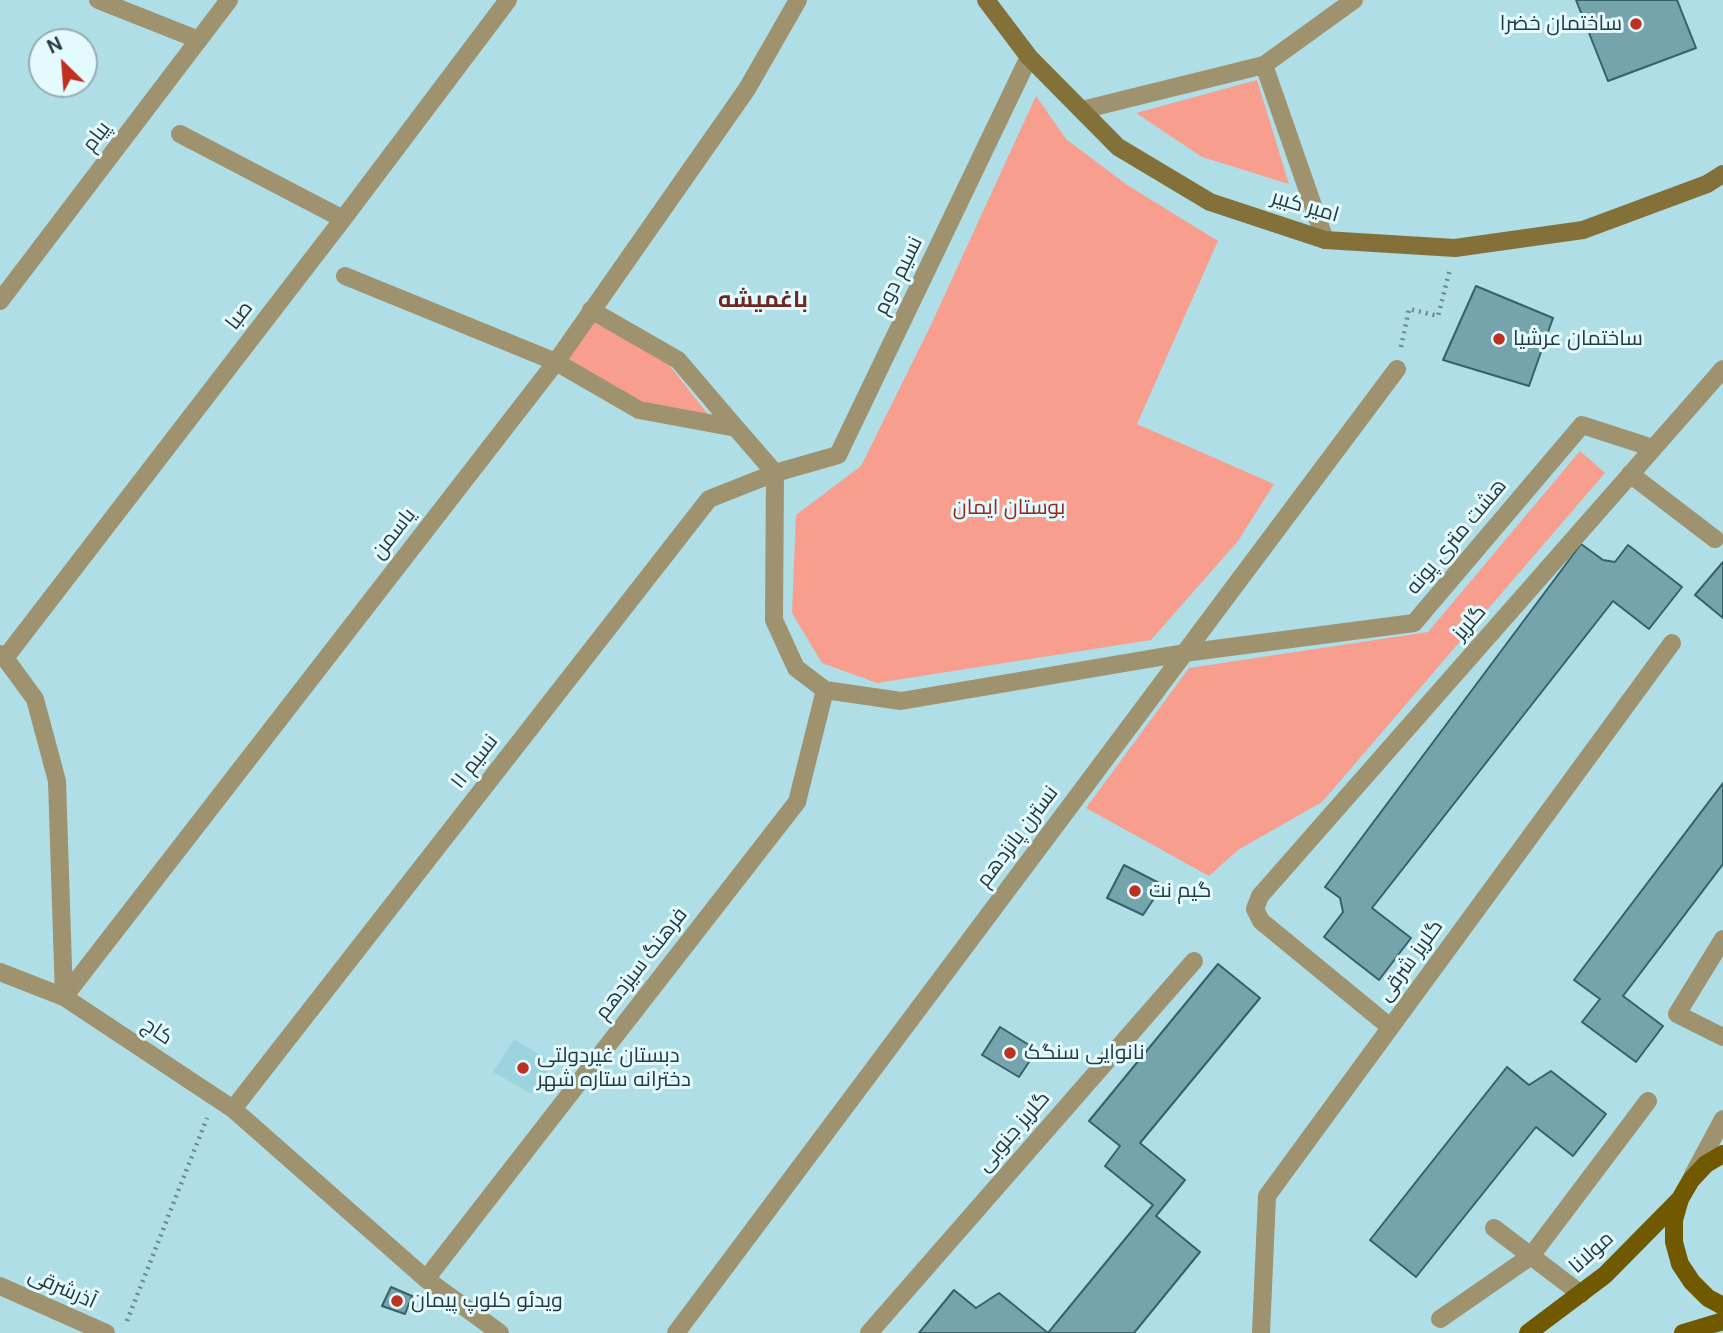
<!DOCTYPE html>
<meta charset="utf-8">
<style>
body{margin:0}
#map{position:relative;width:1723px;height:1333px;overflow:hidden;background:#afdee7;font-family:"DM Sans",sans-serif}
canvas{display:block}
.north{position:absolute;left:28px;top:28px;width:70px;height:70px;box-sizing:border-box;background:#e3faff;border:2px solid #98adb2;border-radius:50%;rotate:335deg;font-size:19px;font-weight:700;line-height:28px;text-align:center;color:#273a3e}
.north::after{content:'';display:block;margin:auto;width:24px;height:32px;background:#be3121;clip-path:polygon(50% 0,100% 100%,50% 72%,0 100%)}
</style>
<div id="map">
<canvas width="1723" height="1333"></canvas>
<div class="north">N</div>
</div>
<script>
const c = document.querySelector('canvas').getContext('2d');
c.lineJoin = 'round';
function fill(path, color) {
  c.fillStyle = color;
  c.fill(path, 'evenodd');
}
function toPath(rows) {
  const path = new Path2D();
  for (const r of rows) {
    path.moveTo(r[0], r[1]);
    for (let i = 2; i < r.length; i += 2) path.lineTo(r[i], r[i + 1]);
  }
  return path;
}
function stroke(path, color, width, dash) {
  c.strokeStyle = color;
  c.lineWidth = width;
  c.lineCap = dash ? 'butt' : 'round';
  c.setLineDash(dash || []);
  c.stroke(path);
}
function label(font, color, halo, rows, align = 'center') {
  c.font = font + ' "DM Sans",Cairo,sans-serif';
  c.lineWidth = 6;
  c.setLineDash([]);
  c.textBaseline = 'middle';
  c.strokeStyle = halo;
  c.fillStyle = color;
  for (const [text, x, y, turn = 0] of rows) {
    c.save();
    c.translate(x, y);
    c.rotate((+turn || 0) * Math.PI / 180);
    c.textAlign = isNaN(turn) ? turn : align;
    if (halo) c.strokeText(text, 0, 0);
    c.fillText(text, 0, 0);
    c.restore();
  }
}
fill(toPath([
 [514,1039,553,1063,532,1094,493,1072]
]), '#9bd4df');
fill(toPath([
 [1257,80,1289,184,1202,157,1136,113],
 [1036,96,1066,139,1127,185,1218,241,1137,424,1274,484,1238,541,1151,640,877,683,822,663,792,613,796,515,861,466,930,327],
 [594,322,667,362,710,417,642,402,568,359],
 [1580,451,1605,473,1322,802,1238,850,1209,876,1086,808,1189,668,1428,632]
]), '#f89e8e');
const building = toPath([
 [1576,0,1677,0,1696,48,1608,81,1576,0],
 [1476,286,1553,318,1529,386,1443,360,1476,286],
 [1581,544,1603,560,1615,562,1628,545,1682,587,1649,629,1613,601,1372,908,1411,938,1379,980,1324,937,1343,912,1340,898,1325,887,1581,544],
 [1723,562,1723,618,1695,595,1723,562],
 [1723,783,1723,864,1623,996,1663,1026,1636,1062,1582,1022,1600,999,1574,980,1723,783],
 [1124,865,1163,885,1143,915,1107,898,1124,865],
 [1218,964,1260,998,1140,1143,1185,1180,1156,1216,1200,1252,1134,1333,919,1333,954,1290,976,1308,999,1293,1048,1333,1153,1205,1105,1166,1120,1146,1089,1121,1218,964],
 [1000,1027,1037,1050,1019,1077,982,1055,1000,1027],
 [1507,1067,1529,1085,1551,1071,1606,1114,1573,1156,1536,1127,1416,1277,1370,1240,1507,1067],
 [391,1287,412,1296,405,1314,382,1306,391,1287]
]);
fill(building, '#76a4ac');
stroke(building, '#36626a', 2);
stroke(toPath([
 [1401,347,1409,309,1438,316,1450,269],
 [127,1321,207,1118]
]), '#698990', 4.5, [2, 5]);
stroke(toPath([
 [98,0,199,40],
 [180,134,343,219],
 [345,276,556,362,639,410,736,428,678,360,591,310],
 [0,301,229,0],
 [736,428,775,473,774,620,796,668,825,690,901,701,1184,653,1414,623,1582,425,1653,448],
 [1630,474,1715,539],
 [5,658,343,219,508,0],
 [1723,939,1677,1014,1723,1037],
 [64,997,556,362,747,89,798,0],
 [1390,1027,1261,921,1255,909,1260,896,1723,369],
 [233,1109,709,499,775,473,838,455,1029,57],
 [1494,1228,1581,1294],
 [426,1279,797,802,825,690],
 [1440,1319,1531,1256,1648,1101],
 [676,1333,1397,369],
 [869,1333,1194,961],
 [1261,1333,1267,1196,1672,643]
]), '#9f926f', 18);
stroke(toPath([
 [1264,65,1354,0],
 [1082,110,1264,65,1325,240],
 [0,654,5,658,35,699,57,781,64,997],
 [0,972,64,997,233,1109,426,1279,500,1333],
 [1693,1175,1723,1119],
 [0,1286,106,1333]
]), '#9f926f', 18);
stroke(toPath([
 [986,0,1029,57,1118,147,1210,202,1325,240,1455,248,1583,230,1707,184,1723,174]
]), '#84713a', 18);
stroke(toPath([
 [1723,1154,1706,1164,1691,1180,1680,1199,1674,1220,1674,1242,1680,1264,1692,1282,1708,1298,1723,1306],
 [1528,1333,1605,1275,1680,1199],
 [1683,1333,1723,1321]
]), '#715900', 18);
for (const [x, y, r, color] of [
 [1636,24,7,"#be3121"],
 [1499,339,7,"#be3121"],
 [1135,891,7,"#be3121"],
 [1010,1053,7,"#be3121"],
 [523,1068,7,"#be3121"],
 [397,1301,7,"#be3121"]
]) {
  const dot = new Path2D();
  dot.arc(x, y, r, 0, 2 * Math.PI);
  c.fillStyle = color;
  c.fill(dot);
  stroke(dot, '#e3faff', 2.5);
}
label('21px', '#273a3e', '#e3faff', [
 ["ساختمان خضرا",1622,24,"right"],
 ["ساختمان عرشیا",1513,339],
 ["گیم نت",1149,891],
 ["نانوایی سنگک",1024,1053],
 ["دبستان غیردولتی",537,1056],
 ["دخترانه ستاره شهر",537,1080],
 ["ویدئو کلوپ پیمان",411,1301]
], 'left');
label('21px', '#273a3e', '#e3faff', [
 ["پیام",97,137,-53],
 ["امیر کبیر",1305,207,16],
 ["نسیم دوم",899,276,-64],
 ["صبا",240,316,-52],
 ["یاسمن",394,534,-52],
 ["هشت متری پونه",1457,537,-50],
 ["گلریز",1470,623,-49],
 ["نسیم ۱۱",475,762,-52],
 ["نسترن پانزدهم",1018,837,-53],
 ["گلریز شرقی",1411,961,-54],
 ["فرهنگ سیزدهم",642,964,-52],
 ["کاج",157,1032,34],
 ["گلریز جنوبی",1014,1132,-49],
 ["مولانا",1592,1253,-42],
 ["آذرشرقی",62,1289,24]
]);
label('21px', '#93281b', '#e3faff', [
 ["بوستان ایمان",1009,508]
]);
label('bold 23px', '#6d281f', '#e3faff', [
 ["باغمیشه",763,301]
]);
</script>
